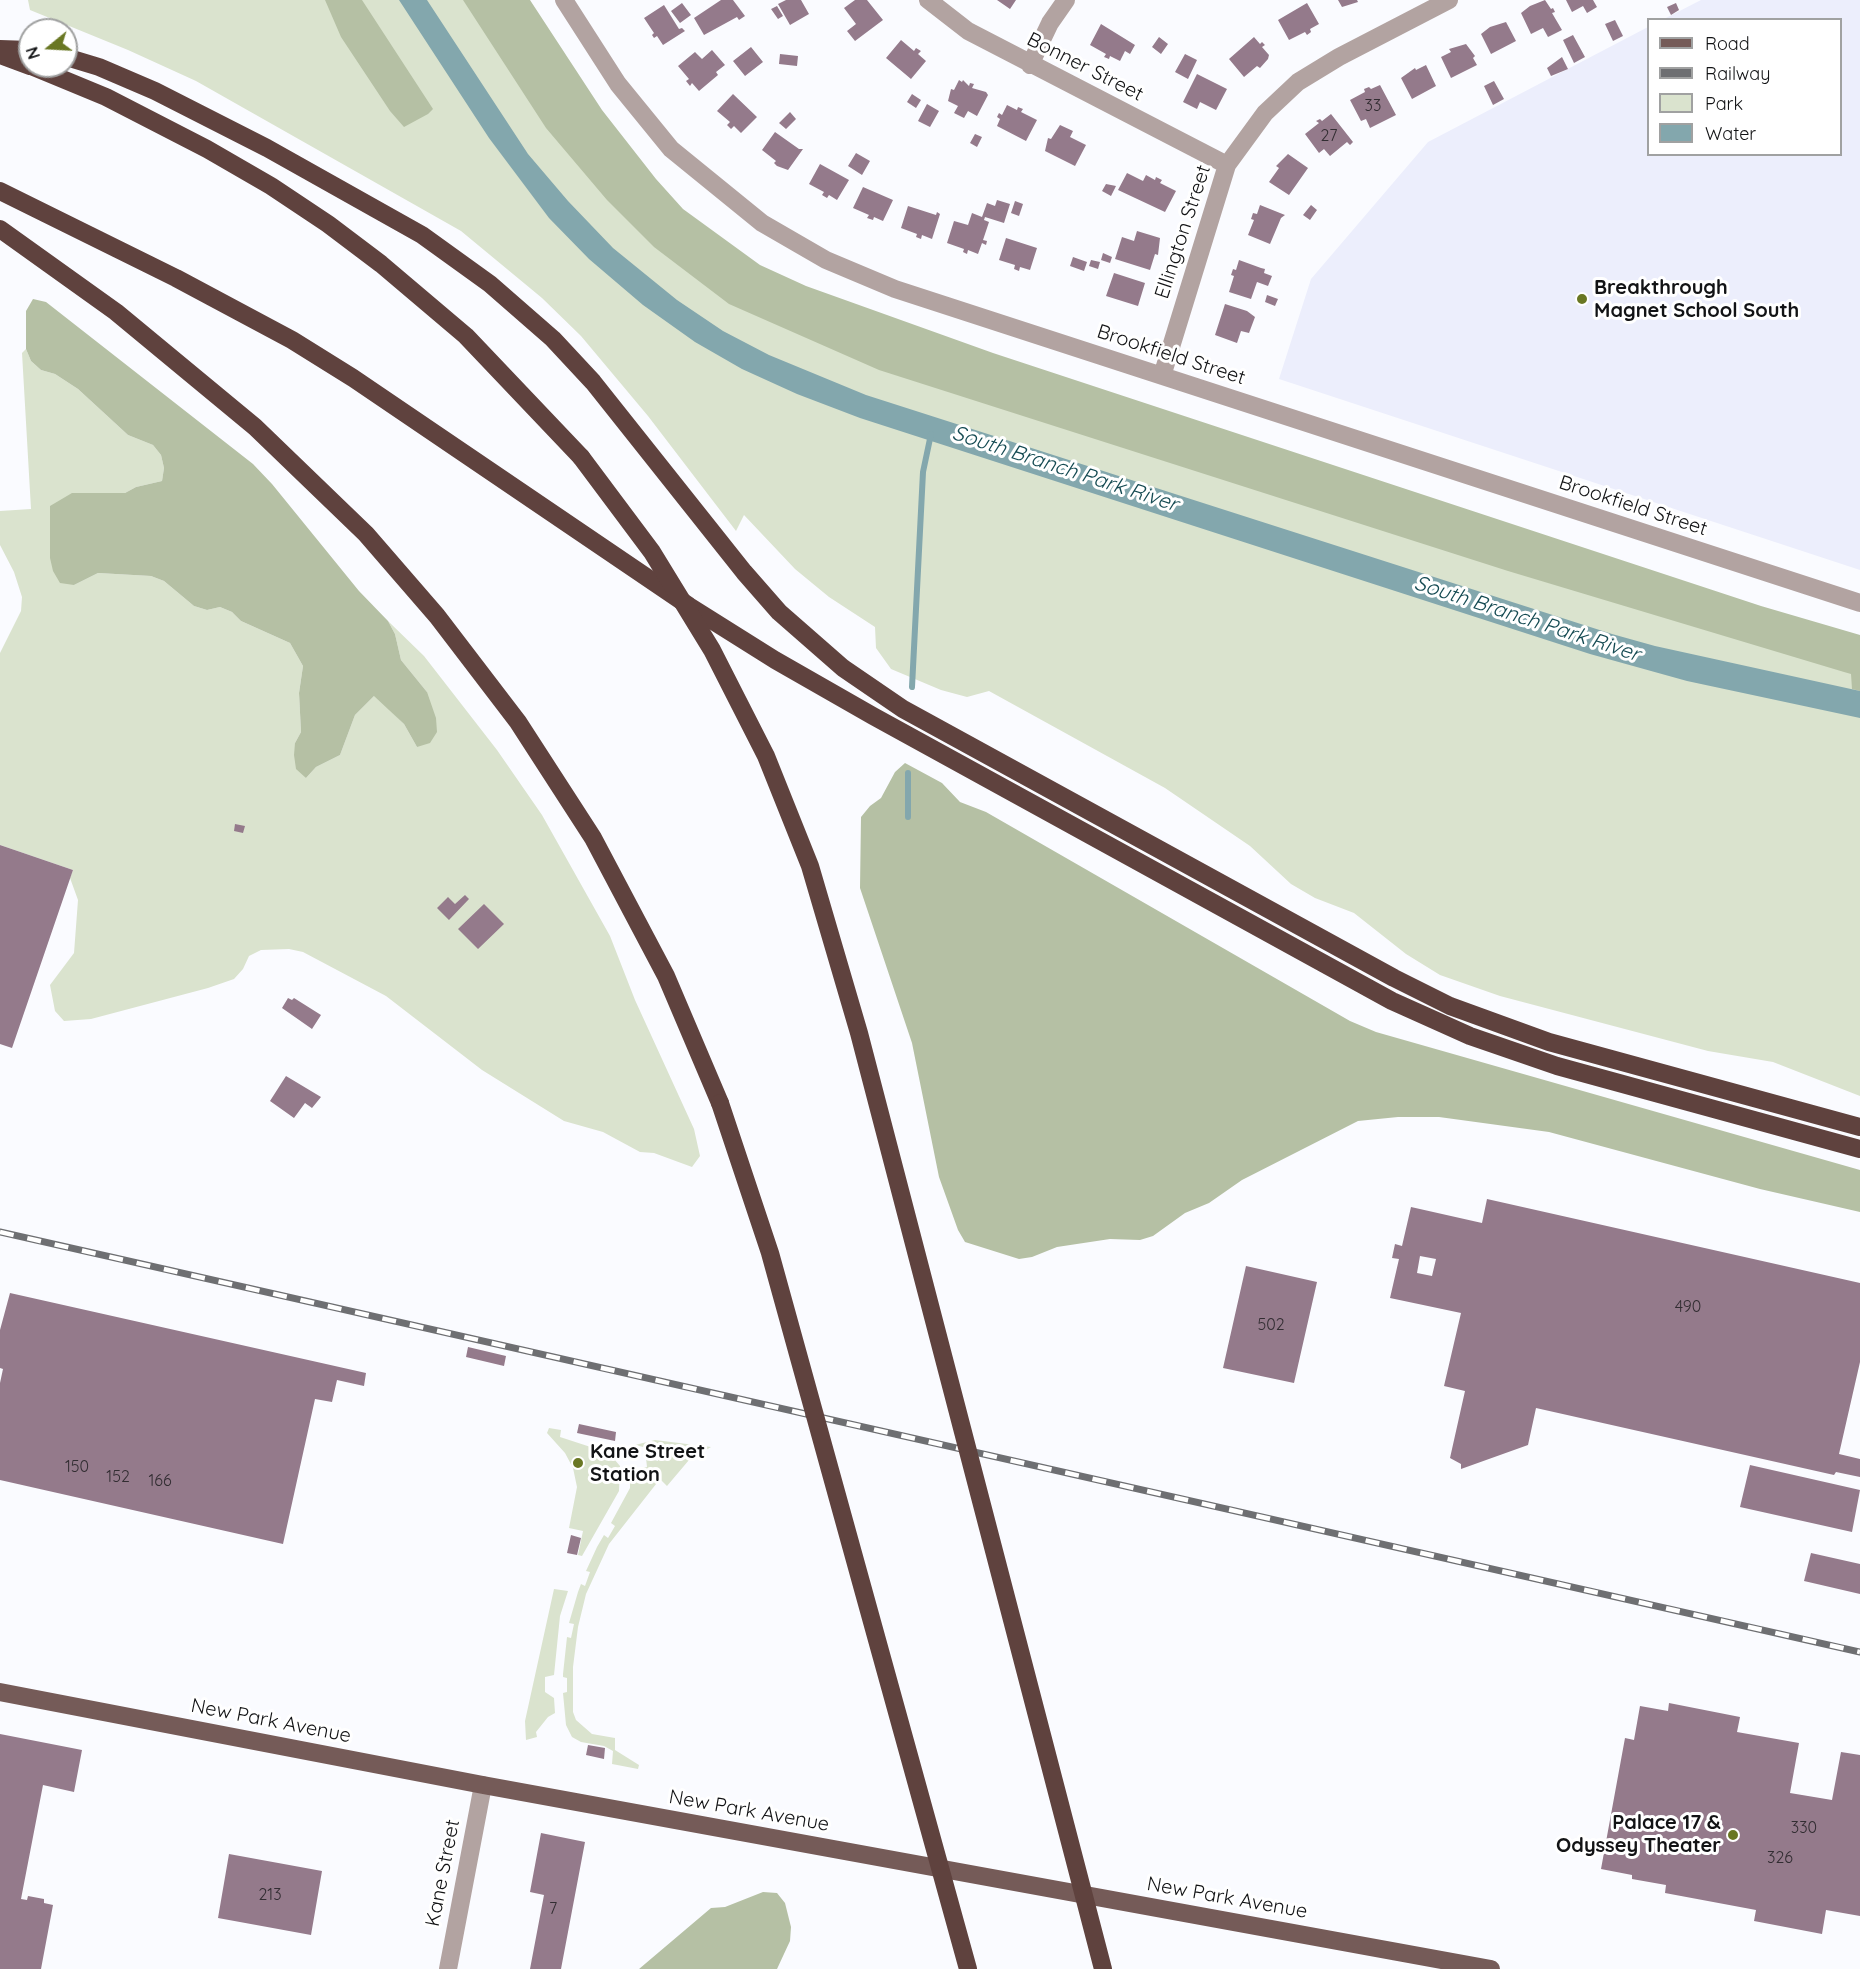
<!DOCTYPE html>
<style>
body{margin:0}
#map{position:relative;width:1860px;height:1969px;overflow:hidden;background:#fafbff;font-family:Quicksand,sans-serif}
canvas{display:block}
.legend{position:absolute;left:1647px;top:18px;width:195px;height:138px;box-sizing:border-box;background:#fff;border:2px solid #a0a1a1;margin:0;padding:8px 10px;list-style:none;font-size:18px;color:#121315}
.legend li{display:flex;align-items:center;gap:12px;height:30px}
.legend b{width:30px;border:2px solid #a0a1a1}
.north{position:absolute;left:18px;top:18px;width:60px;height:60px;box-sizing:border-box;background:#fff;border:2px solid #a0a1a1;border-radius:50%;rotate:252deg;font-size:16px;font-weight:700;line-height:24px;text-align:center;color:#121315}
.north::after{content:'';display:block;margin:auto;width:21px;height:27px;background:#697723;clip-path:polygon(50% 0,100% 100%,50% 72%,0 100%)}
</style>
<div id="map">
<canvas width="1860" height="1969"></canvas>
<ul class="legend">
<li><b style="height:8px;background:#755b58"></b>Road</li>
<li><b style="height:8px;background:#6e6f72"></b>Railway</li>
<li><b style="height:16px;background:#dae3ce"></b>Park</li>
<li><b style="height:16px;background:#83a7ad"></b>Water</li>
</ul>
<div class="north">N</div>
</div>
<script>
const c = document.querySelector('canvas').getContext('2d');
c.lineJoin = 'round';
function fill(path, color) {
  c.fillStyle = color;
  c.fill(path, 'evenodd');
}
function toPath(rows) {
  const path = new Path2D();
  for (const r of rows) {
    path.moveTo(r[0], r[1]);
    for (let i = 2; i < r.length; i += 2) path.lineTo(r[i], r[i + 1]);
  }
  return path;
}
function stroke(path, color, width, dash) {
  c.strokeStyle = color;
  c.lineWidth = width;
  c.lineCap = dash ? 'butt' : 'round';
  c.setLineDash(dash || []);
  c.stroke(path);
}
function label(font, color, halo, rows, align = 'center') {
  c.font = font + ' Quicksand,sans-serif';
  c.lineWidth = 6;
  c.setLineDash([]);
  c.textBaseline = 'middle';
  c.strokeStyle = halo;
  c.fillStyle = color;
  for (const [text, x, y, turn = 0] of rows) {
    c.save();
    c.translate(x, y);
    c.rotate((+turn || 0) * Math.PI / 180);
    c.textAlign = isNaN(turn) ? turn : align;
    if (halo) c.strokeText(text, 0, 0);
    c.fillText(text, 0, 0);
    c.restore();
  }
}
fill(toPath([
 [1701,0,1860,0,1860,570,1279,379,1311,279,1428,142,1648,27,1648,154,1840,154,1840,20,1664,19]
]), '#eceefc');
fill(toPath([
 [28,0,520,0,624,152,688,216,747,259,812,297,1860,648,1860,1096,1773,1062,1708,1051,1500,996,1440,975,1406,954,1354,913,1315,898,1291,884,1250,846,1165,788,989,691,967,697,941,690,891,669,876,648,875,627,829,597,795,569,744,515,736,531,648,416,581,336,542,298,461,231,196,81,128,50,30,10],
 [26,349,31,361,41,370,55,374,78,389,128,435,153,445,161,455,164,468,162,481,136,487,125,493,72,493,74,585,98,573,151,576,164,581,194,606,207,610,220,607,232,612,241,621,290,643,303,666,299,693,301,732,295,743,306,778,316,767,340,755,355,715,375,695,404,724,417,747,427,692,401,660,395,634,388,621,424,656,497,750,542,815,610,936,635,1000,694,1129,700,1156,692,1167,654,1153,640,1152,603,1132,564,1121,482,1070,386,996,303,952,289,949,261,950,249,956,243,969,234,979,208,988,91,1019,64,1021,55,1011,50,985,74,953,78,900,70,878,73,870,0,845,0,653,21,611,22,597,14,572,0,545,0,511,31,509,22,353],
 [549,1428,561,1430,560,1437,609,1453,620,1466,619,1491,582,1556,578,1555,583,1531,569,1528,577,1487,573,1468,565,1453,547,1433],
 [655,1440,711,1447,689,1460,667,1486,660,1479,609,1544,586,1594,578,1627,573,1667,573,1712,576,1720,592,1734,615,1738,615,1750,639,1765,638,1769,612,1764,613,1751,604,1746,581,1742,572,1737,566,1725,563,1693,567,1692,567,1678,563,1677,563,1674,567,1637,571,1638,574,1624,569,1623,578,1592,581,1584,585,1586,590,1572,586,1571,597,1547,604,1535,608,1538,615,1526,611,1523,630,1488,630,1471,647,1467,646,1458,658,1461,660,1451,635,1445],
 [554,1589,568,1591,560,1616,554,1675,545,1677,545,1692,554,1698,555,1713,548,1717,536,1732,537,1737,526,1740,525,1721]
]), '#dae3ce');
fill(toPath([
 [325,0,362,0,433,109,428,114,404,127,390,111,341,37],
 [463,0,530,0,602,110,656,179,683,209,760,265,806,286,993,353,1761,606,1860,635,1860,691,1852,689,1851,674,1844,672,1508,571,879,370,729,304,654,247,607,200,546,128],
 [33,299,46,302,253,464,272,484,359,591,388,621,395,634,401,660,427,692,436,718,437,732,430,743,417,747,404,724,374,696,355,715,340,755,316,767,306,778,296,769,294,755,295,743,301,732,299,693,303,666,290,643,241,621,232,612,220,607,207,610,194,606,164,581,151,576,98,573,74,585,60,583,53,571,50,558,50,506,72,493,125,493,136,487,162,481,164,468,161,455,153,445,128,435,78,389,55,374,41,370,31,361,26,349,26,311],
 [905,763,942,783,960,802,986,812,1350,1021,1376,1032,1860,1170,1860,1212,1760,1189,1549,1132,1439,1117,1398,1117,1358,1121,1242,1180,1209,1203,1185,1213,1153,1236,1140,1240,1110,1239,1057,1247,1032,1257,1019,1259,965,1242,958,1230,939,1177,912,1043,860,888,861,817,870,806,881,798,895,772],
 [763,1892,777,1893,785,1903,791,1927,790,1941,777,1969,639,1969,711,1908,725,1907]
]), '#b5c0a4');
fill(toPath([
 [399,0,427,0,528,154,568,201,613,248,677,300,723,331,769,355,866,395,1612,634,1655,646,1860,691,1860,718,1687,681,1590,654,860,418,797,394,742,369,695,342,643,305,589,259,549,218,489,138]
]), '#83a7ad');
stroke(toPath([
 [912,687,923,472,931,434],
 [908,817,908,773]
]), '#83a7ad', 6);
fill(toPath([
 [721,0,733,0,745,16,739,20,737,17,704,35,694,18],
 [786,0,801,0,809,14,790,25,778,4],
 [855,0,867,0,883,20,855,41,847,31,856,24,844,8],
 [997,0,1016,0,1010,9],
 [1338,0,1357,0,1358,2,1342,7],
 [1545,0,1551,9,1553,8,1555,12,1552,13,1562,30,1548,37,1543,28,1531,34,1521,13,1530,6],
 [1566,0,1593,0,1597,7,1587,13,1583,6,1572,12],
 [682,3,691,15,680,23,671,11],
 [1307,3,1319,24,1310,29,1311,32,1307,35,1305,32,1289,40,1278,20],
 [1676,3,1679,10,1671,15,1667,7],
 [664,5,679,29,682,28,685,31,663,45,657,36,654,38,652,35,654,33,644,18],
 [777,6,783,16,778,19,771,9],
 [1615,20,1623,36,1613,41,1605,24],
 [1506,22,1516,41,1491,54,1481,34,1490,27],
 [1101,24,1135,45,1130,54,1125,51,1120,61,1110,56,1109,59,1104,57,1106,54,1090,45],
 [1573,35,1585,57,1574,63,1563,40],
 [1159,37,1168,44,1161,54,1152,47],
 [1254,37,1260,44,1262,42,1265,45,1262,47,1269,55,1268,59,1260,68,1257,66,1244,77,1229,59],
 [901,40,914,51,916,48,921,51,918,54,926,61,911,79,886,58],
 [1466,44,1475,56,1473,58,1477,65,1451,78,1441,57,1451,52,1449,49],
 [751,47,763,62,745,76,733,61],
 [712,50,725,65,716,72,718,75,699,91,692,83,690,86,686,81,689,79,678,66,695,52,702,59],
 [780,54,798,56,797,66,779,64],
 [1185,54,1197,60,1188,79,1175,72],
 [1562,57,1568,69,1551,76,1547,68],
 [1426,65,1436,86,1412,99,1401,78,1415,68,1416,70],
 [1197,74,1227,89,1216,110,1200,102,1197,109,1183,102],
 [959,80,962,82,963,80,969,86,970,83,974,84,972,88,986,92,988,95,977,116,968,111,964,118,954,113,958,106,948,101,951,89,954,90],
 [1494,81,1504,99,1493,105,1484,86],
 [1380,85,1396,115,1370,128,1366,119,1361,121,1350,100,1365,92,1364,89,1369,87,1371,89],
 [733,94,757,117,741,133,734,126,731,129,727,125,730,122,717,111],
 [912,94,921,100,916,108,907,102],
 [927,104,939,111,930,127,918,121],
 [1007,105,1017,110,1018,107,1023,109,1021,112,1037,120,1026,141,997,126,1000,119,997,117,999,113,1002,115],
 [790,112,796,119,786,129,779,123],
 [1331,114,1353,142,1350,145,1347,142,1330,156,1324,149,1319,153,1305,134,1319,123,1316,121,1320,119,1322,121],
 [1060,125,1073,131,1070,137,1086,145,1075,166,1045,151,1048,138,1051,139],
 [775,132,799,149,803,149,788,170,777,166,774,163,776,161,762,150],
 [975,134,982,137,977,147,970,143],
 [856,153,870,161,862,175,848,166],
 [1288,154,1308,168,1289,195,1269,182,1279,168,1276,166],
 [820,164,849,180,837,200,829,195,827,198,822,195,824,192,809,184],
 [1127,173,1143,181,1146,175,1155,180,1156,177,1162,180,1160,183,1176,191,1165,212,1118,190],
 [1106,184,1116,186,1111,196,1102,191],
 [863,187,893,200,883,221,874,217,873,220,867,218,869,215,853,208],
 [997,200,1010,204,1004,223,985,217,984,220,989,222,983,240,987,241,986,245,982,243,978,254,968,250,967,254,963,252,964,249,947,243,954,221,968,225,972,213,982,217,987,203,995,206],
 [1015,201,1023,204,1019,216,1011,213],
 [1260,205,1285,215,1281,218,1270,244,1248,235,1254,220,1251,219,1253,213,1257,214],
 [1311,205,1317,210,1310,220,1303,215],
 [908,206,936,215,937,212,940,214,932,239,922,235,921,239,916,237,917,234,901,228],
 [1137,231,1160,238,1158,255,1155,254,1150,270,1115,259,1122,237,1134,241],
 [1006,238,1037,248,1030,270,1020,267,1019,271,1014,269,1015,265,999,260],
 [1103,253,1112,257,1110,263,1101,260],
 [1073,257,1087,262,1084,271,1070,266],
 [1091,260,1100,262,1098,269,1089,266],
 [1239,260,1261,268,1265,269,1264,273,1272,276,1268,286,1257,282,1251,299,1229,292,1234,276,1231,275,1233,269,1236,270],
 [1114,273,1145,283,1138,306,1106,296],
 [1267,295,1278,299,1275,306,1265,302],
 [1225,304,1247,311,1255,317,1249,333,1241,331,1237,343,1215,335],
 [235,824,245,826,243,833,234,831],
 [0,845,73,870,12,1048,0,1044],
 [465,895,469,899,449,920,437,908,448,897,455,904],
 [484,904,504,924,478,949,458,929],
 [288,998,292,1000,294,998,321,1015,312,1029,282,1008],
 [286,1076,321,1097,312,1108,305,1103,294,1118,270,1101],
 [1487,1199,1860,1283,1860,1362,1839,1454,1860,1459,1860,1477,1836,1472,1834,1475,1536,1408,1528,1445,1461,1469,1461,1464,1450,1458,1465,1391,1444,1386,1461,1313,1390,1298,1399,1259,1392,1258,1395,1244,1402,1246,1411,1207,1482,1223],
 [1420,1256,1436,1259,1432,1276,1417,1273],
 [1246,1266,1317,1282,1294,1383,1223,1368],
 [10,1293,366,1373,364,1386,337,1380,332,1402,315,1399,283,1544,0,1480,0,1383,3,1369,0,1368,0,1330],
 [468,1347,506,1356,504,1366,466,1357],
 [579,1424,616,1432,615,1441,577,1433],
 [1750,1465,1860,1490,1852,1532,1740,1507],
 [571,1535,581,1538,577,1555,567,1553],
 [1811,1553,1860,1564,1860,1594,1804,1581],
 [1669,1703,1740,1717,1737,1732,1799,1743,1790,1793,1832,1800,1841,1752,1860,1755,1860,1916,1826,1910,1822,1934,1754,1921,1756,1910,1665,1893,1666,1885,1632,1879,1632,1875,1601,1869,1625,1738,1634,1740,1640,1706,1668,1711],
 [0,1734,82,1750,74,1792,43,1785,21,1899,27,1900,28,1896,44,1899,44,1903,53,1905,41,1969,0,1969],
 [588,1745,605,1748,604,1759,586,1755],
 [541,1833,585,1842,561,1969,530,1969,544,1895,530,1892],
 [229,1854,322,1871,311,1935,218,1918]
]), '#947a8b');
stroke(toPath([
 [564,0,618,84,671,149,762,223,826,260,895,289,1860,603],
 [928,0,968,31,1227,165],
 [1030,65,1050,23,1066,0],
 [1162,376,1227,165,1265,113,1298,82,1339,57,1449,0],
 [448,1969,483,1785]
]), '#b2a3a1', 18);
stroke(toPath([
 [0,1692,483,1785,1491,1969]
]), '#755b58', 18);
stroke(toPath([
 [0,49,30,50],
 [0,55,30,66],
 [66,57,99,67,155,91,267,148,422,235,490,284,553,339,593,382,744,572,779,612,843,668,903,709,1394,978,1450,1006,1549,1042,1860,1127],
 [31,66,106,97,207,149,271,186,328,224,381,264,466,336,581,457],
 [0,191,176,278,292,340,353,378,689,606,775,660,873,716,1392,1001,1470,1036,1557,1066,1860,1149],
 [0,229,116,312,255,427,366,534,437,616,518,722,593,838,666,976,720,1103]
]), '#5f423e', 18);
const rail = toPath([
 [0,1232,1860,1652]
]);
stroke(rail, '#6e6f72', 7);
stroke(rail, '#fff', 4.5, [14]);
stroke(toPath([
 [581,457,652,552,712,650,766,756,810,866,859,1033,1103,1969],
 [720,1103,770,1253,968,1969]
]), '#5f423e', 18);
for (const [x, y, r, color] of [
 [1582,299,6,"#697723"],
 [578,1463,6,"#697723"],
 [1733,1835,6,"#697723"]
]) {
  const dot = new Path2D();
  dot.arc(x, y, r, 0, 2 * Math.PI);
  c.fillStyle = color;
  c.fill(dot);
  stroke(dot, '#fff', 2);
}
label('16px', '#322d32', null, [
 ["33",1373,106],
 ["27",1329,136],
 ["490",1688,1307],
 ["502",1271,1325],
 ["150",77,1467],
 ["152",118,1477],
 ["166",160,1481],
 ["330",1804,1828],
 ["326",1780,1858],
 ["213",270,1895],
 ["7",553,1909]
]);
label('20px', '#121315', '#fff', [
 ["Bonner Street",1085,67,27],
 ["Ellington Street",1183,232,-72],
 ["Brookfield Street",1171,355,18],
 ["Brookfield Street",1633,506,18],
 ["New Park Avenue",271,1721,11],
 ["New Park Avenue",749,1811,10],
 ["Kane Street",443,1873,-79],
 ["New Park Avenue",1227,1898,10]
]);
label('bold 20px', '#121315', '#fff', [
 ["Breakthrough",1594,288],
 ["Magnet School South",1594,311],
 ["Kane Street",590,1452],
 ["Station",590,1475],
 ["Palace 17 &",1721,1823,"right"],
 ["Odyssey Theater",1721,1846,"right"]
], 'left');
label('italic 21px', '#144a52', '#fff', [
 ["South Branch Park River",1065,469,18],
 ["South Branch Park River",1527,619,18]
]);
</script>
